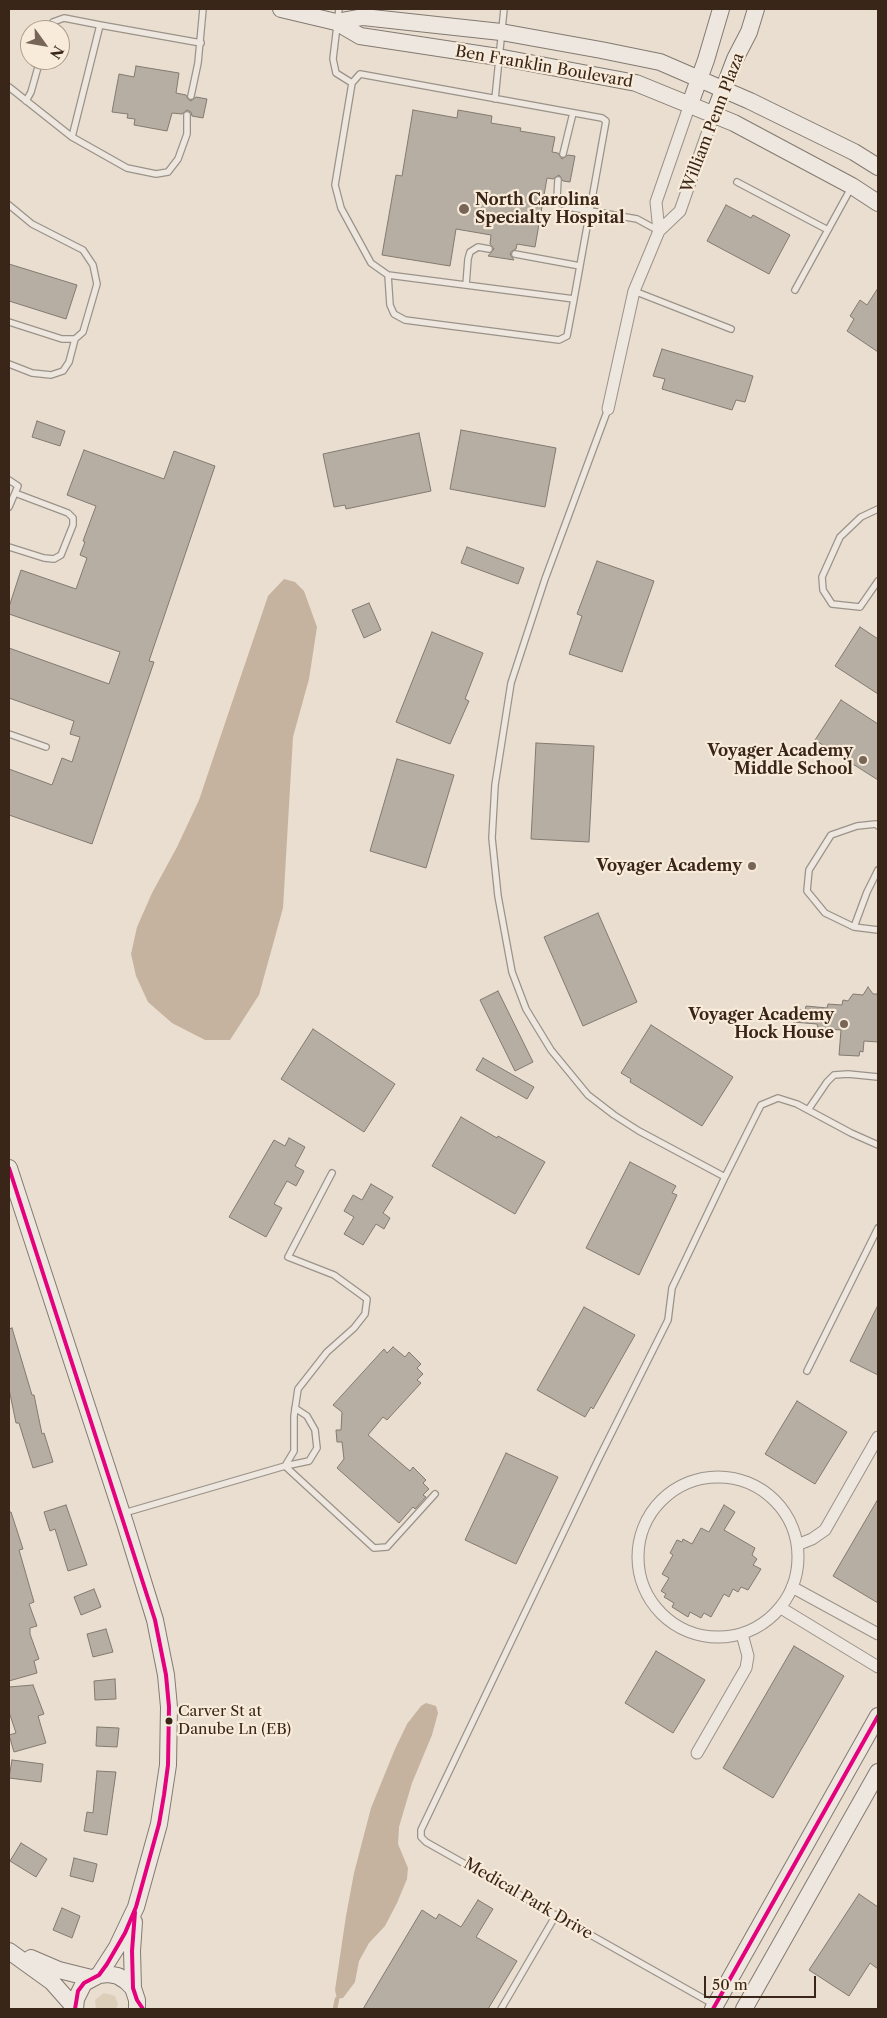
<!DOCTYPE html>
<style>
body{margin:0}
#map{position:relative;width:887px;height:2018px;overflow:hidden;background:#e9decf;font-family:"Libre Caslon Text",serif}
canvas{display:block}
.frame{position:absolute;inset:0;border:10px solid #3a2618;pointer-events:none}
.north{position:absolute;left:20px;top:20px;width:50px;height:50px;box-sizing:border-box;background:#f8ebd9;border:1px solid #ac9c8c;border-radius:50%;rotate:122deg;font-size:14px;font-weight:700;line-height:20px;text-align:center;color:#3a2618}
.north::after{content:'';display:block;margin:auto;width:18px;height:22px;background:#776658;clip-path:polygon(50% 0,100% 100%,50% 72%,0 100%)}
.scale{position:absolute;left:704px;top:1976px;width:112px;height:22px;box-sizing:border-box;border:2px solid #3a2618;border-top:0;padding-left:6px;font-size:15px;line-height:18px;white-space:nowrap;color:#3a2618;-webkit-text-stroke:4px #f8ebd9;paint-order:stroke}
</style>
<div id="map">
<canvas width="887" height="2018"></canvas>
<div class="frame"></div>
<div class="north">N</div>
<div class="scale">50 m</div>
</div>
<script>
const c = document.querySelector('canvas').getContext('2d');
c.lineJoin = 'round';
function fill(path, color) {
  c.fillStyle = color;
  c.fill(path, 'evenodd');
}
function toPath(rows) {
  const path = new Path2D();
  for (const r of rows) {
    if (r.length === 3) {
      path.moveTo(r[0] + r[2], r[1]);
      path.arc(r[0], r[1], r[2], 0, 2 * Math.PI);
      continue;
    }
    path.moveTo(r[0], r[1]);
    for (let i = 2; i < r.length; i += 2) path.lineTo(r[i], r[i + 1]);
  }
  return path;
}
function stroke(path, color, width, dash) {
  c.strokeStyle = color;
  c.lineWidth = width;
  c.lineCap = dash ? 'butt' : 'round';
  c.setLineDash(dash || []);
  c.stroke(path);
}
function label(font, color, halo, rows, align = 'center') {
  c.font = font + ' "Libre Caslon Text",serif';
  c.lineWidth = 4.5;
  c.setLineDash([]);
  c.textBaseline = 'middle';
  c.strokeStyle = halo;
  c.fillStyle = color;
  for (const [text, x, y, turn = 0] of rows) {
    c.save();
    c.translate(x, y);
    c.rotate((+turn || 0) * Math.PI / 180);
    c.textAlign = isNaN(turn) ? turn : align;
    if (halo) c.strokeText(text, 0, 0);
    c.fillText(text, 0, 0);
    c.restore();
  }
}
fill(toPath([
 [104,1993,115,1996,118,2004,116,2009,96,2009,95,2000]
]), '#ddceb9');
fill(toPath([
 [284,579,295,582,304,591,317,627,309,679,293,737,283,908,259,995,230,1040,205,1040,172,1023,148,1002,136,976,131,954,137,927,152,893,177,847,199,800,268,596],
 [426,1703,436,1706,438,1713,432,1735,412,1783,399,1827,398,1844,408,1868,407,1879,397,1903,385,1926,369,1943,359,1961,355,1982,343,1998,337,1999,335,1990,346,1916,354,1873,371,1808,395,1749,407,1724,421,1706]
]), '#c5b39f');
stroke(toPath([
 [335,2009,337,1999]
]), '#c5b39f', 4.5);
const building = toPath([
 [136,66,179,73,176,93,186,95,188,99,191,101,196,97,207,99,203,118,192,116,191,112,187,110,182,114,172,113,167,131,134,125,135,119,127,118,128,114,112,112,119,74,134,77,136,66],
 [413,110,457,118,458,110,492,116,491,123,521,128,520,131,555,137,552,152,558,153,562,159,568,155,575,156,570,182,563,181,559,175,553,179,547,178,535,247,517,244,516,249,512,251,510,254,514,260,488,256,494,249,490,244,491,235,456,229,450,266,382,255,396,175,402,176,413,110],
 [726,205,751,218,753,215,790,235,769,274,707,241,726,205],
 [9,264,77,285,66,319,9,301,9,264],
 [878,288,878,352,847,331,854,319,850,316,860,300,867,305,878,288],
 [662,349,753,376,745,402,736,400,732,410,662,389,665,379,653,376,662,349],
 [37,421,65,431,60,446,32,437,37,421],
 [461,430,556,448,545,507,450,489,461,430],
 [419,433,431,491,346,509,345,505,334,507,323,454,419,433],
 [84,450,164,479,174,451,215,466,149,661,154,662,92,844,9,815,9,769,52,785,62,758,72,762,80,737,70,734,74,721,9,698,9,648,109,684,120,652,9,614,9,607,21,570,76,589,87,558,80,555,85,542,83,541,96,506,67,495,84,450],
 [467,547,524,568,518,584,461,563,467,547],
 [597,561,654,581,622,672,569,654,582,616,577,614,597,561],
 [369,603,381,630,364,638,352,610,369,603],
 [860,627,878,639,878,694,835,666,860,627],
 [432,632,483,653,465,699,469,701,450,744,396,722,432,632],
 [841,700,878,724,878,780,815,740,841,700],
 [536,743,594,746,589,842,531,839,536,743],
 [397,759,454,775,426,868,370,851,397,759],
 [598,913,637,1002,583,1026,544,937,598,913],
 [868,987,873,994,878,994,878,1042,864,1041,863,1052,860,1051,859,1056,839,1055,841,1030,818,1028,817,1024,793,1022,789,1018,790,1013,795,1009,805,1010,806,1006,827,1008,828,1004,842,1005,843,1000,848,1001,853,994,863,995,868,987],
 [498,991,533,1062,515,1071,480,1000,498,991],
 [651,1025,733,1077,702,1126,630,1082,631,1079,621,1073,651,1025],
 [313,1029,395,1084,364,1132,281,1079,313,1029],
 [483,1058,534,1087,527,1099,476,1070,483,1058],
 [461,1117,497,1138,498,1136,545,1162,515,1214,432,1166,461,1117],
 [289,1138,305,1147,295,1166,304,1171,296,1186,287,1181,274,1204,282,1208,266,1237,229,1217,274,1140,285,1146,289,1138],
 [630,1162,676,1186,672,1193,677,1195,639,1275,586,1248,630,1162],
 [371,1184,393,1197,383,1213,390,1218,384,1229,376,1224,363,1245,344,1234,354,1217,344,1211,353,1195,362,1200,371,1184],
 [878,1305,878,1375,850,1361,878,1305],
 [584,1307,635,1335,593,1409,591,1407,585,1417,537,1390,584,1307],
 [12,1328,32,1395,34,1395,42,1434,44,1433,53,1462,33,1468,19,1423,16,1423,9,1389,9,1329,12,1328],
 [393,1347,405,1357,409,1352,421,1364,417,1368,423,1374,417,1380,421,1383,387,1420,383,1417,368,1435,410,1471,413,1467,426,1480,423,1483,429,1489,423,1495,426,1497,415,1509,413,1507,399,1523,337,1468,344,1459,342,1442,337,1442,336,1430,341,1430,342,1412,333,1405,384,1349,387,1353,393,1347],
 [797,1401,847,1432,815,1484,765,1454,797,1401],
 [506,1453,558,1477,516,1564,465,1540,506,1453],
 [878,1499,878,1603,833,1576,878,1499],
 [66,1505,87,1565,68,1571,55,1529,50,1531,44,1512,66,1505],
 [724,1505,735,1512,724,1530,755,1548,752,1555,757,1559,753,1565,761,1569,748,1590,741,1587,738,1592,733,1589,729,1597,724,1594,711,1617,704,1613,701,1618,690,1612,688,1617,672,1607,674,1603,664,1597,666,1594,661,1591,669,1578,662,1574,673,1555,670,1553,677,1540,682,1542,683,1539,692,1544,701,1528,709,1532,724,1505],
 [9,1512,11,1512,23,1549,19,1550,34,1602,29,1604,37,1626,30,1628,30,1634,39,1659,34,1661,37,1673,9,1681,9,1512],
 [94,1589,101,1607,81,1615,74,1597,94,1589],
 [106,1629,113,1652,93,1657,87,1634,106,1629],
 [794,1646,844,1676,773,1798,723,1768,794,1646],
 [656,1651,705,1680,673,1733,625,1703,656,1651],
 [115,1679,116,1699,95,1700,94,1681,115,1679],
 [33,1685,44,1714,38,1716,46,1743,14,1752,9,1735,16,1733,9,1712,9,1687,33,1685],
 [97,1727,119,1728,117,1747,96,1746,97,1727],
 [12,1760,43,1764,41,1782,9,1778,12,1760],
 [97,1771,116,1772,107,1835,84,1831,87,1812,93,1813,97,1771],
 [21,1843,47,1859,36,1877,10,1861,21,1843],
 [74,1858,97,1864,93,1882,70,1876,74,1858],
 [859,1894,878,1907,878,1969,870,1963,849,1996,809,1970,859,1894],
 [478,1900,493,1909,476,1937,517,1961,488,2009,363,2009,422,1910,436,1919,439,1914,461,1927,478,1900],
 [62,1908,80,1916,72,1938,53,1930,62,1908]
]);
fill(building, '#b6aea3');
stroke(building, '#837a70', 1);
const lane = toPath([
 [339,9,333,59,336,73,352,83],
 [49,30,53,22,64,18,100,25],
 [9,87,72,137,127,168,156,174,168,172,178,159,187,134,187,115],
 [191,96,198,63,203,9],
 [495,99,504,9],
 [26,101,31,92,40,60],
 [72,137,100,25,201,43],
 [563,154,573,113],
 [558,180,557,197,561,203,568,207,637,219,659,231],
 [737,182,828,230],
 [9,205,32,224,83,250,93,265,97,284,83,332,75,339,62,339,9,322],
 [515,254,580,266],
 [388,275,390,305,394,314,405,320,559,340,567,336,574,299,606,121,602,118,360,74,352,83,335,185,341,208,371,263,388,275,574,299],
 [466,285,468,259,470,252,478,247,489,249],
 [795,290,851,188],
 [634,291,731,329],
 [9,364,32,373,51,375,63,371,69,362,75,339],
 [608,409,545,579,511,683,495,785,492,838,498,896,512,972,526,1009,551,1050,588,1095,614,1115,639,1131,725,1177],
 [9,480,18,486,9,507],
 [878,509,861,517,840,537,822,577,823,590,832,604,860,607,878,581],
 [9,547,44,558,54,559,61,555,73,525,73,518,68,513,15,493],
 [9,734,46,747],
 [878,826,876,824,857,826,831,835,809,870,807,891,825,913,854,927,878,930],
 [854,927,867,892,878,870],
 [808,1110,827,1082,834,1075,848,1074,878,1077],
 [807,1371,878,1228],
 [285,1466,294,1451,294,1416,298,1389,327,1352,354,1328,365,1314,367,1299,334,1275,288,1257,332,1173],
 [285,1466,309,1461,317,1448,315,1430,307,1416,295,1408],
 [124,1513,285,1466,374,1548,387,1547,435,1494],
 [713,2004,426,1842,421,1837,421,1830,598,1460,668,1320,672,1288,725,1177,761,1105,778,1098,797,1104,851,1133,878,1145],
 [501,2009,556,1915]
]);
const street = toPath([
 [659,231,656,202,690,104],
 [608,409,634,291,659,231,680,211,714,114],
 [718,1557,80],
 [797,1545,812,1539,825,1530,878,1437],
 [792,1587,878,1634],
 [781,1608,878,1667],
 [697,1753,746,1668,748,1656,742,1634]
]);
const secondary = toPath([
 [281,9,336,22,360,36,498,57,636,83,734,123,852,186,878,203],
 [336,22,363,17,501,32,601,50,660,62,750,101,854,152,878,167],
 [690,104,706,60,721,9],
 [714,114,735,59,749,32,756,9],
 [9,1168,125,1523,155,1620,166,1675,169,1707,168,1765,159,1824,136,1907,117,1947,99,1975],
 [9,1951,52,1982,75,2008],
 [31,1958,59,1970,91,1978],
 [133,1988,132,1951,134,1922],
 [75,2009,76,1999,84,1983,99,1975,108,1974,118,1976,126,1981,133,1988,137,2000,137,2009],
 [713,2009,878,1716],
 [744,2009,878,1772]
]);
stroke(lane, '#9b9389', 8);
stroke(street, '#9b9389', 13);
stroke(secondary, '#837a70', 18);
stroke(lane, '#ede7e0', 5.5);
stroke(street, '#ede7e0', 11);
stroke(secondary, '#ede7e0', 16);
stroke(toPath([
 [9,1168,155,1620,166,1675,169,1707,168,1765,164,1795,159,1824,136,1907,125,1933,107,1964,99,1975,84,1983,78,1991,75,2009],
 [135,1912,132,1951,133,1988,137,2000,143,2009],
 [713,2009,878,1716]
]), '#e5007d', 4);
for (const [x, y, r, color] of [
 [464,209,6,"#776658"],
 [863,760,5,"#776658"],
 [752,866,5,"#776658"],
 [844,1024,5,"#776658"],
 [169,1721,4.5,"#3a2618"]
]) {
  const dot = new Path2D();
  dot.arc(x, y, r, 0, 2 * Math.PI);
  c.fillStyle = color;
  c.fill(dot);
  stroke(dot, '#f8ebd9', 2);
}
label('15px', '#3a2618', '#f8ebd9', [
 ["Carver St at",178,1712],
 ["Danube Ln (EB)",178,1730]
], 'left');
label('16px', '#3a2618', '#f8ebd9', [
 ["Ben Franklin Boulevard",544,67,10],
 ["William Penn Plaza",713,123,-69],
 ["Medical Park Drive",528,1899,30]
]);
label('bold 16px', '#3a2618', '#f8ebd9', [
 ["North Carolina",475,200,"left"],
 ["Specialty Hospital",475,218,"left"],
 ["Voyager Academy",853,751],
 ["Middle School",853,769],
 ["Voyager Academy",742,866],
 ["Voyager Academy",834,1015],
 ["Hock House",834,1033]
], 'right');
</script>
